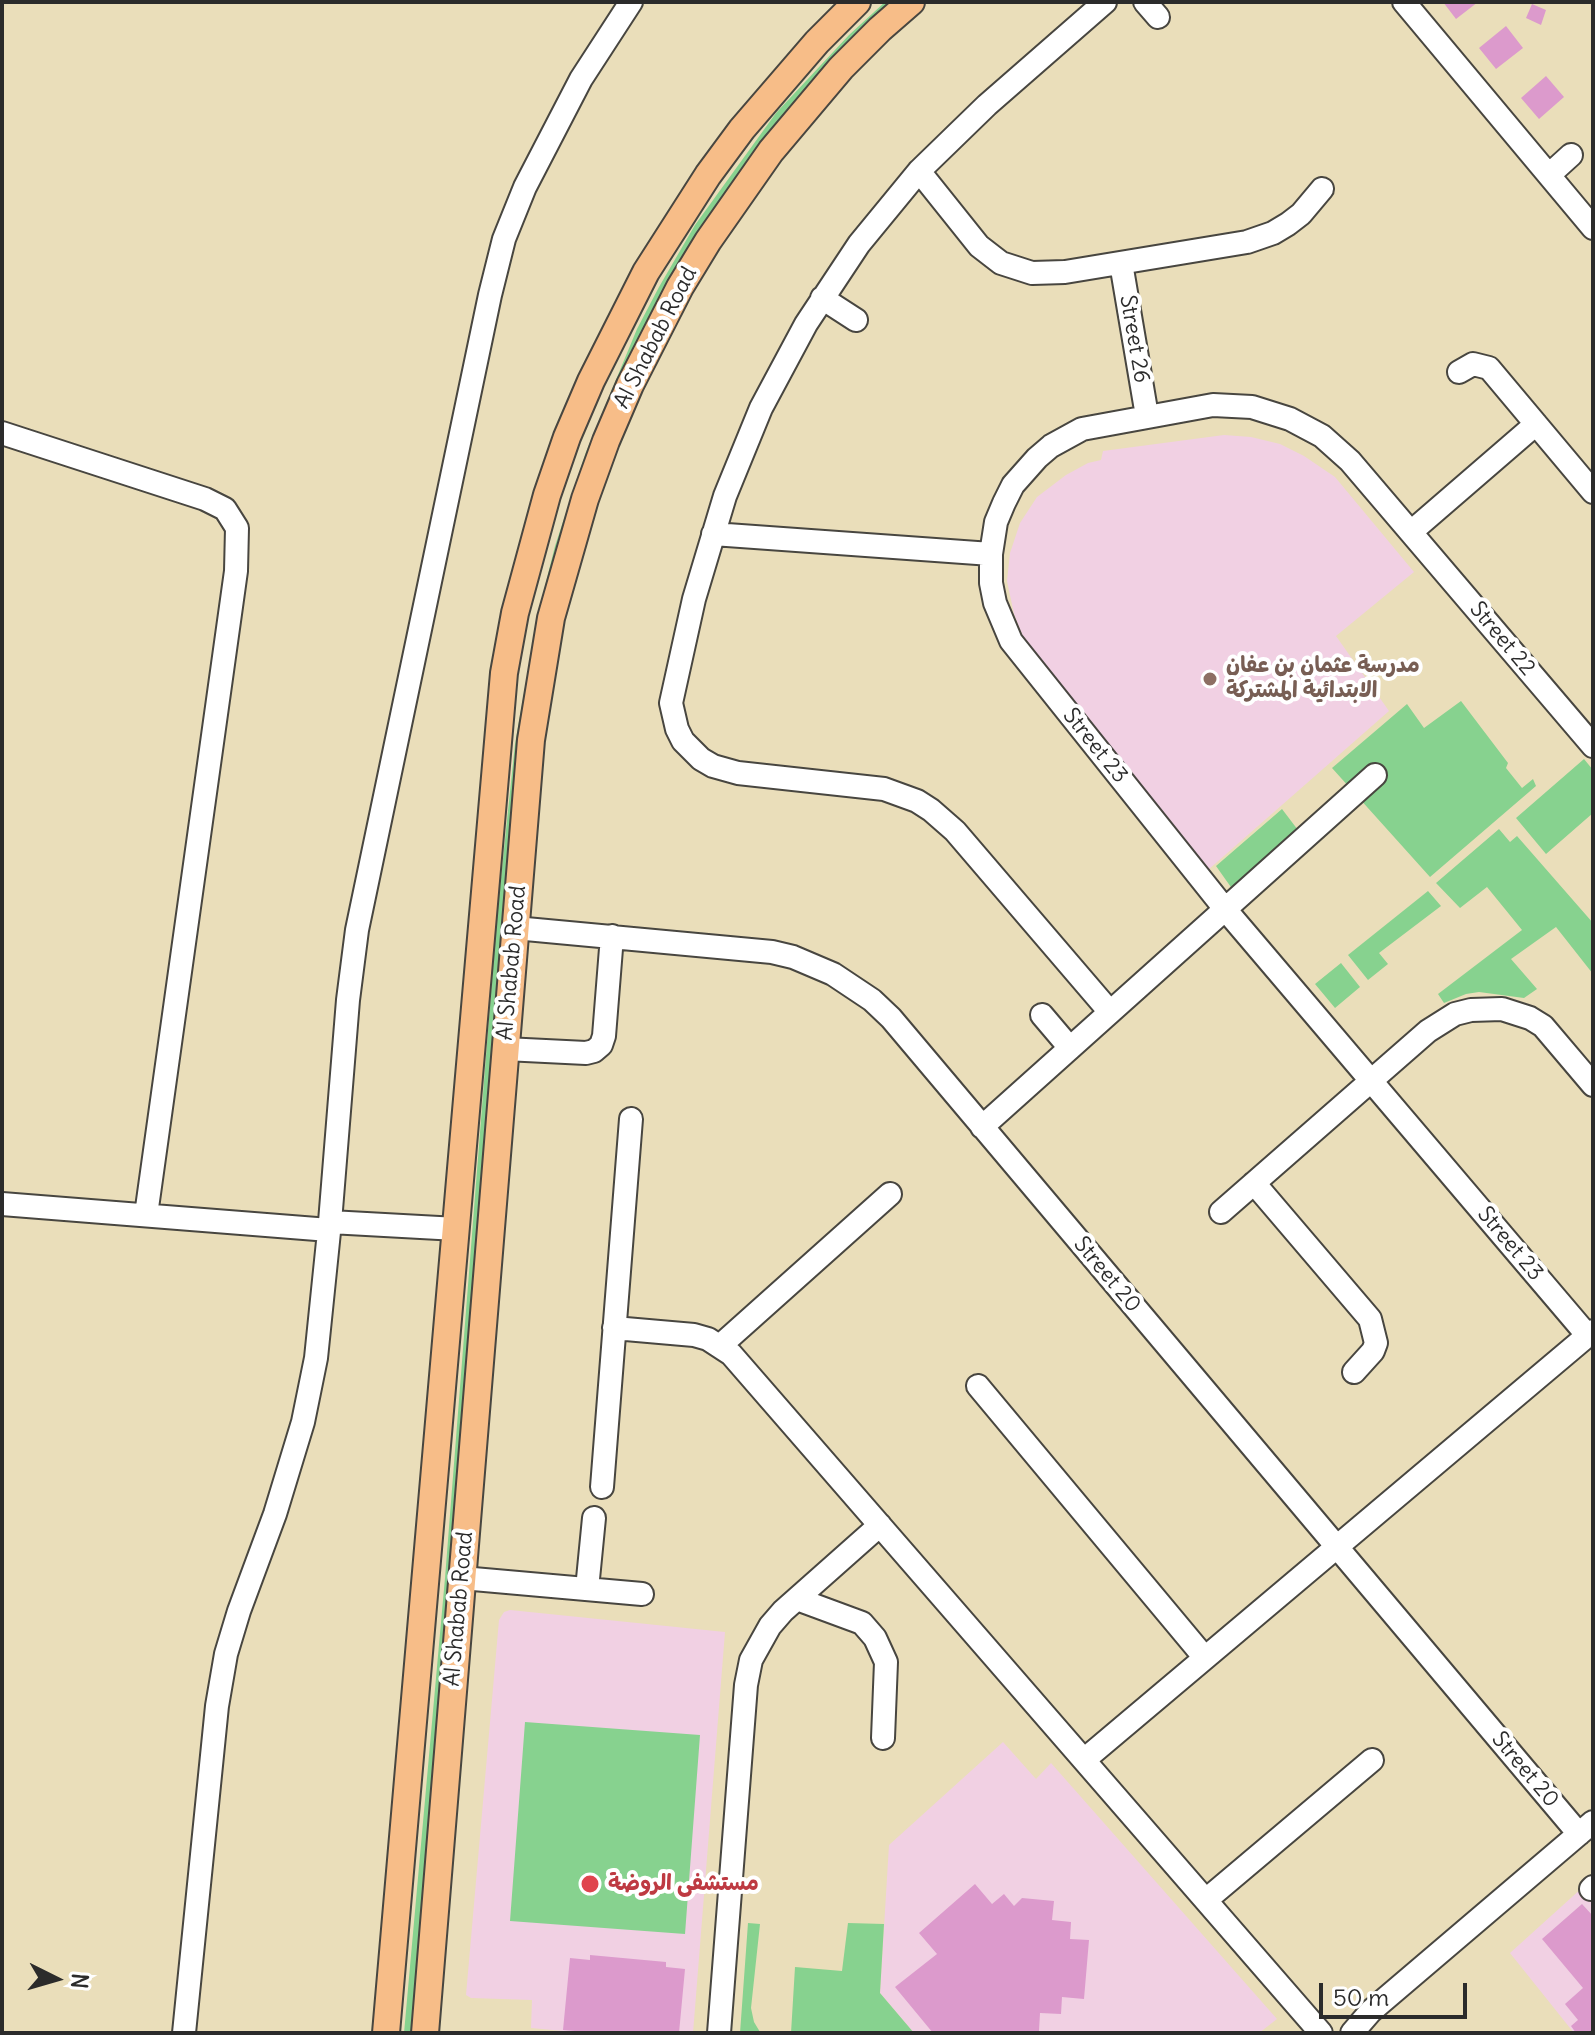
<!DOCTYPE html>
<meta charset="utf-8">
<style>
body{margin:0}
#map{position:relative;width:1595px;height:2035px;overflow:hidden;background:#eadeba;font-family:Delius,sans-serif}
canvas{display:block}
.frame{position:absolute;inset:0;border:4px solid #2b2b2b;pointer-events:none}
.north{position:absolute;left:16px;top:1939px;width:80px;height:80px;-webkit-text-stroke:6px #fff;paint-order:stroke;rotate:95deg;font-size:22px;font-weight:700;line-height:32px;text-align:center;color:#2b2b2b}
.north::after{content:'';display:block;margin:auto;width:28px;height:36px;background:#2b2b2b;clip-path:polygon(50% 0,100% 100%,50% 72%,0 100%)}
.scale{position:absolute;left:1319px;top:1983px;width:148px;height:36px;box-sizing:border-box;border:4px solid #2b2b2b;border-top:0;padding-left:10px;font-size:24px;line-height:28px;white-space:nowrap;color:#2b2b2b;-webkit-text-stroke:6px #fff;paint-order:stroke}
</style>
<div id="map">
<canvas width="1595" height="2035"></canvas>
<div class="frame"></div>
<div class="north">N</div>
<div class="scale">50 m</div>
</div>
<script>
const c = document.querySelector('canvas').getContext('2d');
c.lineJoin = 'round';
function fill(path, color) {
  c.fillStyle = color;
  c.fill(path, 'evenodd');
}
function toPath(rows) {
  const path = new Path2D();
  for (const r of rows) {
    path.moveTo(r[0], r[1]);
    for (let i = 2; i < r.length; i += 2) path.lineTo(r[i], r[i + 1]);
  }
  return path;
}
function stroke(path, color, width, dash) {
  c.strokeStyle = color;
  c.lineWidth = width;
  c.lineCap = dash ? 'butt' : 'round';
  c.setLineDash(dash || []);
  c.stroke(path);
}
function label(font, color, halo, rows, align = 'center') {
  c.font = font + ' Delius,"Playpen Sans Arabic",sans-serif';
  c.lineWidth = 8;
  c.setLineDash([]);
  c.textBaseline = 'middle';
  c.strokeStyle = halo;
  c.fillStyle = color;
  for (const [text, x, y, turn = 0] of rows) {
    c.save();
    c.translate(x, y);
    c.rotate((+turn || 0) * Math.PI / 180);
    c.textAlign = isNaN(turn) ? turn : align;
    if (halo) c.strokeText(text, 0, 0);
    c.fillText(text, 0, 0);
    c.restore();
  }
}
fill(toPath([
 [1224,435,1251,437,1280,444,1304,456,1335,477,1414,572,1336,636,1389,711,1208,870,1027,647,1014,614,1007,581,1010,553,1020,523,1037,497,1066,475,1088,463,1101,460,1103,451],
 [510,1610,725,1632,693,2033,584,2033,531,2028,532,2000,471,1998,466,1995,499,1620,504,1612],
 [1003,1742,1036,1779,1051,1763,1277,2019,1259,2033,914,2033,880,1993,889,1845],
 [1593,1878,1593,2033,1574,2033,1510,1953]
]), '#f1d0e3');
fill(toPath([
 [885,2,903,2,660,315,546,635,419,2033,404,2033,445,1578,497,916,515,744,538,614,555,546,586,452,637,329,659,287,695,225,776,113,849,35],
 [1461,701,1508,763,1506,768,1522,788,1533,779,1536,786,1430,877,1332,768,1407,704,1424,728],
 [1584,759,1593,770,1593,813,1546,854,1516,818],
 [1282,809,1301,834,1233,890,1216,866],
 [1499,829,1510,842,1517,836,1593,923,1593,974,1556,927,1511,959,1537,989,1524,998,1479,992,1466,994,1444,1003,1438,994,1522,930,1487,887,1460,908,1436,883],
 [1428,891,1441,906,1379,953,1388,964,1368,980,1348,955],
 [1341,963,1360,987,1335,1008,1315,984],
 [525,1722,700,1735,685,1934,510,1921],
 [748,1923,760,1924,751,2008,754,2022,760,2032,789,2033,740,2033],
 [848,1923,884,1924,880,1993,914,2033,791,2033,795,1967,842,1971]
]), '#87d28f');
fill(toPath([
 [1443,2,1478,2,1456,19],
 [1532,4,1546,10,1541,25,1526,18],
 [1506,26,1523,48,1496,69,1479,48],
 [1546,76,1564,97,1539,119,1521,98],
 [975,1884,992,1904,1004,1894,1014,1906,1022,1898,1054,1901,1052,1920,1071,1922,1070,1939,1089,1940,1084,1999,1062,1997,1061,2014,1040,2013,1039,2031,933,2033,895,1987,937,1954,919,1933],
 [1582,1904,1593,1916,1593,2033,1576,2033,1571,2026,1578,2020,1565,2004,1583,1988,1542,1939],
 [590,1955,666,1962,666,1967,685,1969,679,2033,599,2033,563,2030,570,1958,590,1960]
]), '#dc9acc');
const minor = toPath([
 [1105,2,987,105,919,171,859,244,806,324,761,408,725,496,694,599,671,703,677,729,683,741,701,759,713,766,738,773,884,789,917,801,931,810,955,831,1110,1012],
 [1145,2,1158,17],
 [1404,2,1593,228],
 [919,171,979,246,1001,263,1032,273,1065,272,1247,242,1273,233,1288,224,1301,214,1322,189],
 [1549,175,1571,155],
 [1121,263,1147,416],
 [822,298,856,320],
 [1459,372,1473,364,1489,368,1593,492],
 [2,433,205,499,225,509,237,528,236,571,146,1215],
 [1411,532,1536,424],
 [713,534,991,554],
 [515,928,772,952,793,957,833,974,872,1000,891,1018,1579,1834],
 [1042,1015,1070,1048],
 [505,1049,586,1053,594,1051,601,1045,604,1036,612,936],
 [982,1127,1375,775],
 [1254,1183,1370,1319,1376,1343,1373,1351,1354,1372],
 [2,1204,329,1230],
 [1221,1212,1428,1031,1455,1014,1471,1010,1502,1009,1530,1018,1543,1026,1593,1085],
 [330,1222,457,1229],
 [614,1328,694,1335,708,1339,731,1354,1321,2033],
 [1588,1336,1225,909,1011,641,995,603,991,583,991,554,996,522,1004,503,1013,485,1037,458,1051,446,1082,429,1213,405,1252,407,1290,419,1322,436,1350,461,1593,746],
 [721,1345,890,1194],
 [978,1386,1205,1658],
 [602,1487,631,1119],
 [462,1578,642,1594],
 [587,1589,594,1518],
 [797,1599,862,1623,875,1638,886,1662,883,1738],
 [1084,1760,1593,1331],
 [1591,1889,1593,1887],
 [1206,1900,1372,1760],
 [184,2033,217,1706,226,1654,239,1611,275,1514,303,1422,316,1358,330,1222,348,1000,357,930,490,295,504,239,525,187,581,79,631,2],
 [719,2033,746,1685,751,1660,770,1626,783,1611,880,1525],
 [1352,2033,1371,2011,1593,1822]
]);
const major = toPath([
 [386,2033,504,673,515,613,547,495,567,437,591,381,646,272,708,175,742,129,817,42,857,2],
 [425,2033,531,740,551,618,585,499,606,441,630,385,680,287,708,241,771,151,841,68,880,29,911,2]
]);
stroke(minor, '#484640', 26);
stroke(major, '#484640', 30);
stroke(minor, '#fff', 22);
stroke(major, '#f7bd88', 26);
for (const [x, y, r, color] of [
 [1210,679,8,"#8d6e63"],
 [590,1884,10,"#e0444e"]
]) {
  const dot = new Path2D();
  dot.arc(x, y, r, 0, 2 * Math.PI);
  c.fillStyle = color;
  c.fill(dot);
  stroke(dot, '#fff', 3);
}
label('22px', '#2b2b2b', '#fff', [
 ["Al Shabab Road",656,338,-63],
 ["Street 26",1134,339,80],
 ["Street 22",1502,639,50],
 ["Street 23",1095,746,51],
 ["Al Shabab Road",512,963,-85],
 ["Street 23",1510,1244,50],
 ["Street 20",1107,1275,50],
 ["Al Shabab Road",459,1609,-85],
 ["Street 20",1525,1770,50]
]);
label('bold 22px', '#785e54', '#fff', [
 ["مدرسة عثمان بن عفان",1226,666],
 ["الابتدائية المشتركة",1226,691]
], 'left');
label('bold 22px', '#be3a42', '#fff', [
 ["مستشفى الروضة",608,1884]
], 'left');
</script>
